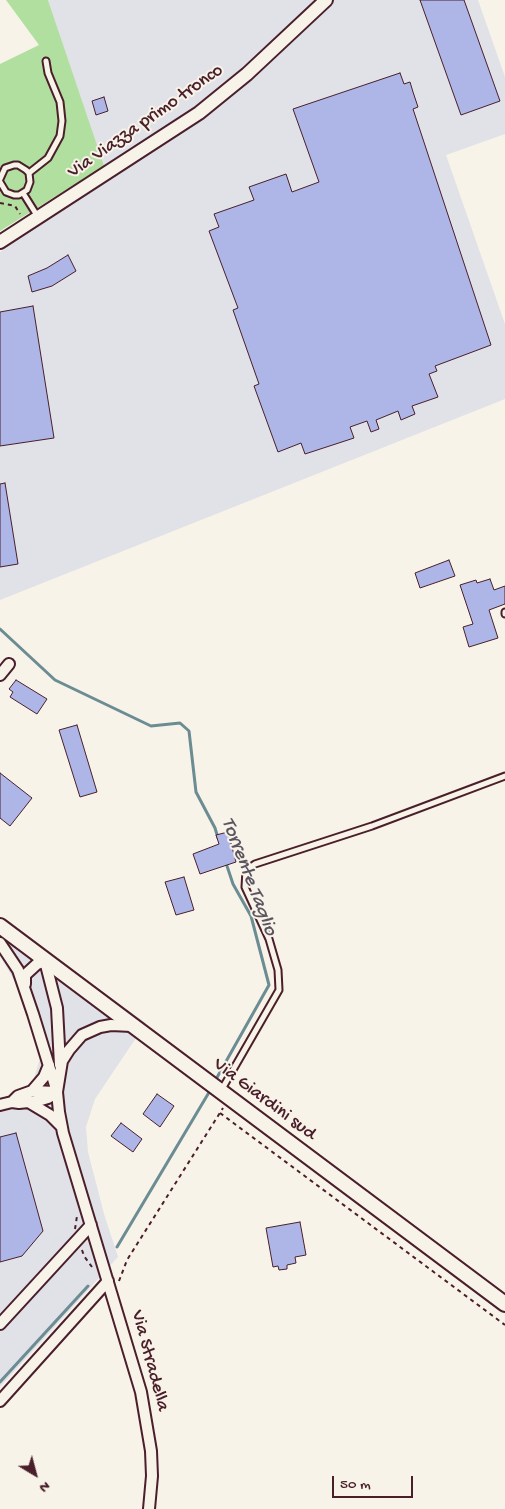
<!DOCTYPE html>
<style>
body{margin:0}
#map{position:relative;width:505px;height:1509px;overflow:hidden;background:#f7f3e8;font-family:"Gochi Hand",sans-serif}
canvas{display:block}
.north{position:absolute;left:10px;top:1449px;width:50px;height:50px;-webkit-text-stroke:4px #f7f3e8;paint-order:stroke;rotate:143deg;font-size:14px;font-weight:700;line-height:20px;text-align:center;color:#4a1f2b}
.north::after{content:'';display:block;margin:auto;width:18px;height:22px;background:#4a1f2b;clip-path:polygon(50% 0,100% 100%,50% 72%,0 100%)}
.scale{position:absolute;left:332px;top:1476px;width:81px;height:22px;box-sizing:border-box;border:2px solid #4a1f2b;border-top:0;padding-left:6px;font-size:15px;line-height:18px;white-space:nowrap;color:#4a1f2b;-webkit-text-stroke:4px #f7f3e8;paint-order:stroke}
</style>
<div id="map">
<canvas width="505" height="1509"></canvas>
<div class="north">N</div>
<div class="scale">50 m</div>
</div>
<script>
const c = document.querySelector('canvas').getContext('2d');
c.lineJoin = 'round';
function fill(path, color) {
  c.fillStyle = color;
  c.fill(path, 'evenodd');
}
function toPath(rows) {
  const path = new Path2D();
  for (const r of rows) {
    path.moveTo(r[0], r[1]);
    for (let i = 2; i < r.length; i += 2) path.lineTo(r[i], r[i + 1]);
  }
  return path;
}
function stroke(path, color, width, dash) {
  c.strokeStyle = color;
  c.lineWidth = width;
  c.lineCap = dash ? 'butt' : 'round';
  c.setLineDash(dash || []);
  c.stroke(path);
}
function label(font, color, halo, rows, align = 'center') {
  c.font = font + ' "Gochi Hand",sans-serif';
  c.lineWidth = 4;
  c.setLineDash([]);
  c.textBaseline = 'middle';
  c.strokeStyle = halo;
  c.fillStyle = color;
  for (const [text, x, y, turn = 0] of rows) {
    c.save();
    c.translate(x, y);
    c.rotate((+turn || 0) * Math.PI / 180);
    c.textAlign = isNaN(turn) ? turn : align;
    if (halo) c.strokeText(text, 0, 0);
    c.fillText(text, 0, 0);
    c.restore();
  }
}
fill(toPath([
 [48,0,478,0,505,77,505,134,446,155,505,324,505,399,0,600,0,252,108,180],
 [9,925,146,1023,95,1099,86,1127,88,1152,104,1214,118,1257,0,1387,0,1098,9,1096,33,1082,40,1058,18,987,0,956,0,949]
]), '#e1e1e8');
fill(toPath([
 [6,0,48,0,104,166,0,231,0,64,39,45]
]), '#b1df9f');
stroke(toPath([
 [0,629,55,680,151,726,180,723,189,731,196,792,215,828,218,838],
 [215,1081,269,985,251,916,233,884,226,863],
 [117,1247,211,1089],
 [0,1382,88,1286]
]), '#6c8c94', 3);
const building = toPath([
 [420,0,464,0,500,101,461,115,420,0],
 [400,73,404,84,410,82,413,92,418,107,413,109,491,345,435,366,437,371,429,374,438,397,412,406,415,414,401,420,398,411,376,420,379,429,371,432,367,421,350,427,354,438,305,454,301,443,278,452,254,386,259,384,233,310,238,308,209,231,219,227,214,214,254,200,249,187,286,174,292,192,319,182,293,109,400,73],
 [104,97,108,111,96,115,92,101,104,97],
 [68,255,76,271,52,286,32,292,28,276,47,268,68,255],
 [33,306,54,438,0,446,0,312,33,306],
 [5,483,18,564,0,567,0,484,5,483],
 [449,560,455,576,420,588,415,573,449,560],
 [490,579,494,590,505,586,505,604,489,610,498,638,469,647,463,627,473,624,460,585,476,580,477,583,490,579],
 [16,680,47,699,37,714,10,697,13,692,9,689,16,680],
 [77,725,97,792,80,797,59,730,77,725],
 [0,773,32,798,10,826,0,818,0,773],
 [228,832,236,862,200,874,193,854,219,844,216,835,228,832],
 [184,877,194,910,176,915,165,882,184,877],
 [157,1094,174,1106,160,1127,143,1114,157,1094],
 [121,1123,142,1139,133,1152,111,1136,121,1123],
 [16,1133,43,1231,22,1256,0,1262,0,1137,16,1133],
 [300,1222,306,1255,295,1257,296,1263,287,1265,287,1269,279,1270,278,1266,273,1267,266,1228,300,1222]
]);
fill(building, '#adb6e7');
stroke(building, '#4a1f2b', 1);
const service = toPath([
 [29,173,48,158,60,136,62,121,60,102,48,73,46,61],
 [0,179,5,168,14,165,18,165,26,170,29,173,30,182,27,190,19,195,14,195,6,192,0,182],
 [23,193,38,217],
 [505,612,505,614],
 [222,1089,279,990,278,970,269,939,245,887,246,870,255,864,372,826,505,776]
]);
const minor = toPath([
 [0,675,9,664],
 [0,943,18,970,33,1014,57,1092,59,1112,63,1133,141,1392,151,1451,152,1476,149,1509],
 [25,984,25,975,37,964,45,961,57,1008,60,1065],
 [32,1091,44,1077,49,1065],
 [12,1102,18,1096,32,1091,57,1092],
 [30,1103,50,1115,62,1127],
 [0,1105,12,1102,19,1103,38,1101,48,1098,57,1092,62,1061,69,1050,82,1035,100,1027,111,1025,132,1026],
 [0,1324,91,1225],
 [0,1401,108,1281]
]);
const tertiary = toPath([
 [0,242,199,113,247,74,326,0]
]);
const secondary = toPath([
 [0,926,505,1304]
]);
stroke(service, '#4a1f2b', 9);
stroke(minor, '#4a1f2b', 14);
stroke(tertiary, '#4a1f2b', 16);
stroke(secondary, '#4a1f2b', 18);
stroke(toPath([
 [0,203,15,206,20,214],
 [220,1113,505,1325],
 [75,1229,77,1216],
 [82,1250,84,1256,92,1267],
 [119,1281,127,1260,223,1108]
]), '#4a1f2b', 2, [4, 4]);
stroke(service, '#f7f3e8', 5);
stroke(minor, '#f7f3e8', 10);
stroke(tertiary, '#f7f3e8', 12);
stroke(secondary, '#f7f3e8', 14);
label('19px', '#4a1f2b', '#f7f3e8', [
 ["Via Viazza primo tronco",146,122,-35],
 ["Via Giardini sud",264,1100,37],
 ["Via Stradella",149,1361,75]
]);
label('italic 20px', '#5b5560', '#f7f3e8', [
 ["Torrente Taglio",248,877,69]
]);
</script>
